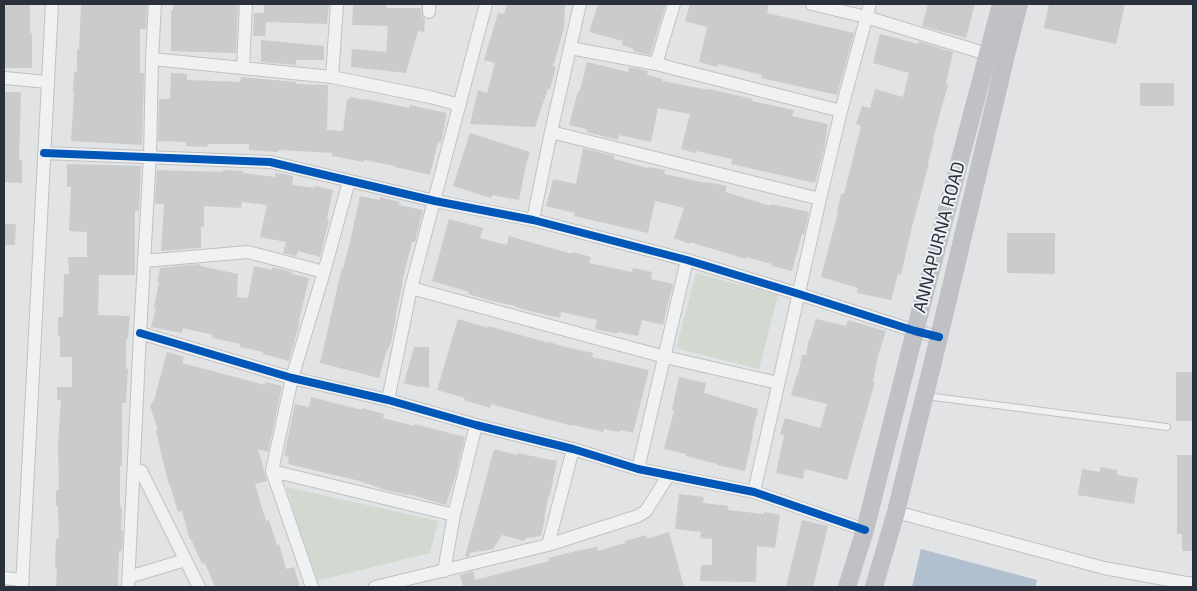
<!DOCTYPE html>
<style>
body{margin:0}
#map{position:relative;width:1197px;height:591px;overflow:hidden;background:#e1e3e5;font-family:"Exo 2",sans-serif}
canvas{display:block}
.frame{position:absolute;inset:0;border:5px solid #2a313d;pointer-events:none}
</style>
<div id="map">
<canvas width="1197" height="591"></canvas>
<div class="frame"></div>
</div>
<script>
const c = document.querySelector('canvas').getContext('2d');
c.lineJoin = 'round';
function fill(path, color) {
  c.fillStyle = color;
  c.fill(path, 'evenodd');
}
function toPath(rows) {
  const path = new Path2D();
  for (const r of rows) {
    path.moveTo(r[0], r[1]);
    for (let i = 2; i < r.length; i += 2) path.lineTo(r[i], r[i + 1]);
  }
  return path;
}
function stroke(path, color, width, dash) {
  c.strokeStyle = color;
  c.lineWidth = width;
  c.lineCap = dash ? 'butt' : 'round';
  c.setLineDash(dash || []);
  c.stroke(path);
}
function label(font, color, halo, rows, align = 'center') {
  c.font = font + ' "Exo 2",sans-serif';
  c.lineWidth = 4;
  c.setLineDash([]);
  c.textBaseline = 'middle';
  c.strokeStyle = halo;
  c.fillStyle = color;
  for (const [text, x, y, turn = 0] of rows) {
    c.save();
    c.translate(x, y);
    c.rotate((+turn || 0) * Math.PI / 180);
    c.textAlign = isNaN(turn) ? turn : align;
    if (halo) c.strokeText(text, 0, 0);
    c.fillText(text, 0, 0);
    c.restore();
  }
}
fill(toPath([
 [696,273,778,295,759,369,676,348],
 [286,487,438,521,430,553,316,581]
]), '#d2d9d1');
fill(toPath([
 [921,549,1037,580,1035,587,912,587]
]), '#b1c0ce');
fill(toPath([
 [4,4,30,4,30,33,32,33,32,68,4,68],
 [81,4,147,4,146,29,140,29,140,73,144,73,142,145,71,141,74,93,73,92,74,71,77,72,77,49,79,49],
 [173,4,238,4,236,53,171,51,171,10,173,11],
 [264,4,329,4,327,24,266,22,265,36,253,36,254,13,264,13],
 [353,4,386,4,386,8,421,8,422,16,425,19,424,32,418,31,406,73,351,67,352,49,386,52,388,26,352,25],
 [507,4,565,4,564,29,553,66,556,67,550,89,548,89,535,127,470,124,478,90,487,93,495,63,484,60,498,13,504,14],
 [598,4,666,4,650,55,633,51,634,49,622,45,623,41,589,32],
 [690,4,769,4,767,13,854,33,837,95,761,78,762,75,718,64,717,67,699,62,707,27,685,21],
 [928,4,975,4,966,38,922,26],
 [1049,4,1125,4,1116,44,1044,28],
 [880,34,918,44,918,41,953,52,946,84,948,85,933,139,934,140,928,163,929,163,912,227,901,275,898,274,891,300,857,293,858,288,821,277,838,212,837,212,841,194,844,194,861,126,856,124,862,106,870,108,875,89,903,97,909,73,873,63],
 [261,40,324,46,324,60,296,60,296,65,261,62],
 [587,62,628,72,629,67,648,71,647,75,663,79,662,81,709,90,710,89,753,99,752,101,794,110,792,116,828,124,824,149,815,183,731,164,732,159,696,151,695,153,681,149,690,114,658,108,651,142,619,135,618,140,586,132,587,129,569,125,578,91,580,91],
 [171,73,187,74,187,80,240,82,241,77,296,82,296,84,328,85,327,130,343,131,347,99,350,99,350,97,365,100,365,99,409,108,410,105,447,113,441,143,438,142,430,175,395,167,395,166,364,160,364,162,332,156,332,153,278,150,278,152,249,150,249,144,208,144,207,147,186,146,186,142,158,141,159,99,170,99],
 [1140,83,1174,83,1174,106,1140,106],
 [4,92,21,92,19,160,22,160,22,183,4,182],
 [470,133,530,152,526,165,519,200,492,195,491,198,453,186],
 [583,148,614,156,614,159,648,168,649,167,665,170,664,174,706,183,706,182,727,186,725,192,771,206,771,204,809,212,804,234,802,234,792,271,772,266,772,264,746,257,746,259,690,242,690,244,674,238,684,208,655,201,648,233,574,216,575,213,546,206,553,179,576,184],
 [67,164,141,166,139,211,135,211,135,275,99,275,98,315,130,316,128,339,126,339,126,369,128,369,126,403,122,403,122,466,120,466,120,507,122,508,121,530,123,530,122,551,119,551,118,587,56,587,57,569,55,569,56,539,59,539,58,506,56,506,56,490,59,490,58,443,61,400,57,400,57,387,72,387,72,357,60,357,60,336,58,336,58,317,63,317,64,274,69,274,68,257,87,257,87,232,69,231,71,187,67,187],
 [157,170,223,172,223,170,243,171,243,173,275,177,275,173,284,174,293,176,292,185,315,188,315,186,333,190,327,219,329,220,320,257,298,251,296,256,283,253,286,242,260,237,267,205,242,202,241,208,204,206,204,227,201,227,201,248,161,251,164,204,155,204],
 [360,196,380,200,380,197,400,202,399,205,423,210,415,242,412,242,402,282,403,282,395,318,396,318,391,343,388,350,387,349,379,378,320,363,342,268,343,269,351,238],
 [449,219,483,228,480,238,507,245,509,236,572,254,573,252,591,257,589,263,632,272,633,268,652,272,651,279,673,284,663,325,642,320,638,336,618,332,617,334,595,329,597,320,561,312,560,318,534,312,515,307,516,306,492,301,468,294,469,292,432,281],
 [4,224,16,224,15,245,4,245],
 [1007,233,1055,233,1055,274,1007,273],
 [200,264,200,266,238,274,237,297,248,298,254,266,272,270,272,267,292,272,292,274,309,278,299,321,300,321,289,361,263,354,263,352,240,347,240,344,212,338,213,335,183,328,182,333,151,327,156,308,154,307,159,282,157,282,160,268],
 [458,319,488,328,488,326,549,343,549,342,566,347,593,353,592,357,649,370,633,433,620,430,620,432,604,429,603,432,573,425,572,426,491,404,490,408,464,400,465,398,437,390],
 [816,319,846,326,848,320,886,331,878,356,873,382,875,382,847,480,805,469,803,479,776,473,784,435,780,434,785,418,820,428,827,404,791,395,797,374,798,374,802,355,806,355,809,338,810,339],
 [414,347,429,347,429,388,420,386,419,387,404,383],
 [167,352,184,357,182,363,265,385,266,382,282,386,268,452,258,449,267,481,255,484,266,521,269,520,277,545,279,544,286,569,294,567,300,587,215,587,205,563,202,564,191,539,190,540,182,511,178,512,170,485,169,485,163,461,156,431,158,430,150,406,154,400],
 [1176,372,1193,372,1193,421,1176,421],
 [679,377,706,383,704,393,758,409,752,434,753,434,745,471,717,465,717,464,686,456,686,454,664,449,674,411,672,410],
 [311,397,362,410,362,408,384,414,383,418,414,426,414,424,465,437,456,474,446,505,408,494,408,495,385,490,360,481,288,464,289,457,284,456,295,404,309,407],
 [494,449,517,455,517,453,557,461,550,495,549,495,544,518,545,519,541,536,526,538,524,541,502,535,493,549,469,553,470,556,465,557],
 [1177,455,1193,455,1193,551,1182,551,1182,534,1177,534],
 [1100,467,1117,470,1117,475,1138,478,1134,504,1078,495,1082,469,1100,472],
 [679,494,704,497,703,503,728,506,728,510,764,514,764,512,780,515,775,548,757,546,756,582,700,581,701,565,712,565,712,539,700,538,701,532,675,529],
 [802,520,828,526,813,587,786,587],
 [669,532,684,587,463,587,460,575,473,571,475,580,549,561,549,558,572,552,597,547,598,551,625,543,625,541,646,535,647,539]
]), '#c9cbcd');
const lane = toPath([
 [926,396,1167,427]
]);
const street = toPath([
 [812,4,866,17,987,54],
 [429,12,429,4],
 [570,48,656,64,841,111],
 [152,59,332,77,430,97,460,105],
 [656,64,674,4],
 [243,68,246,4],
 [332,77,337,4],
 [4,78,48,82],
 [551,132,820,199],
 [44,153,270,162,435,201,533,220,687,260,799,294,915,331,939,337],
 [533,220,551,132,580,4],
 [144,261,248,252,324,272],
 [411,288,665,357,778,383],
 [140,333,292,378,388,400,476,425,573,449,638,469,754,492,865,530],
 [388,400,411,288,486,4],
 [638,469,687,260],
 [134,470,141,471,199,587],
 [272,471,454,515],
 [754,492,820,199,841,111,870,4],
 [896,512,1104,568,1186,583,1193,583],
 [548,545,573,449],
 [444,571,454,515,476,425],
 [129,577,185,560],
 [4,578,23,580],
 [22,587,52,4],
 [128,587,140,333,150,156,152,59,155,4],
 [312,587,272,471,292,378,324,272,349,181],
 [375,587,548,545,638,516,646,511,668,476]
]);
stroke(lane, '#bfc1c3', 8);
stroke(street, '#bfc1c3', 14);
stroke(lane, '#f0f1f3', 6);
stroke(street, '#f0f1f3', 12);
stroke(toPath([
 [847,587,865,530,915,331,1001,4],
 [874,587,896,512,939,337,1007,51,1019,4]
]), '#bfc1c5', 18);
stroke(toPath([
 [44,153,270,162,435,201,533,220,687,260,799,294,915,331,939,337],
 [140,333,292,378,388,400,476,425,573,449,638,469,754,492,865,530]
]), '#0057b8', 8);
label('18px', '#2a313d', '#eef1f5', [
 ["ANNAPURNA ROAD",939,237,-75]
]);
</script>
